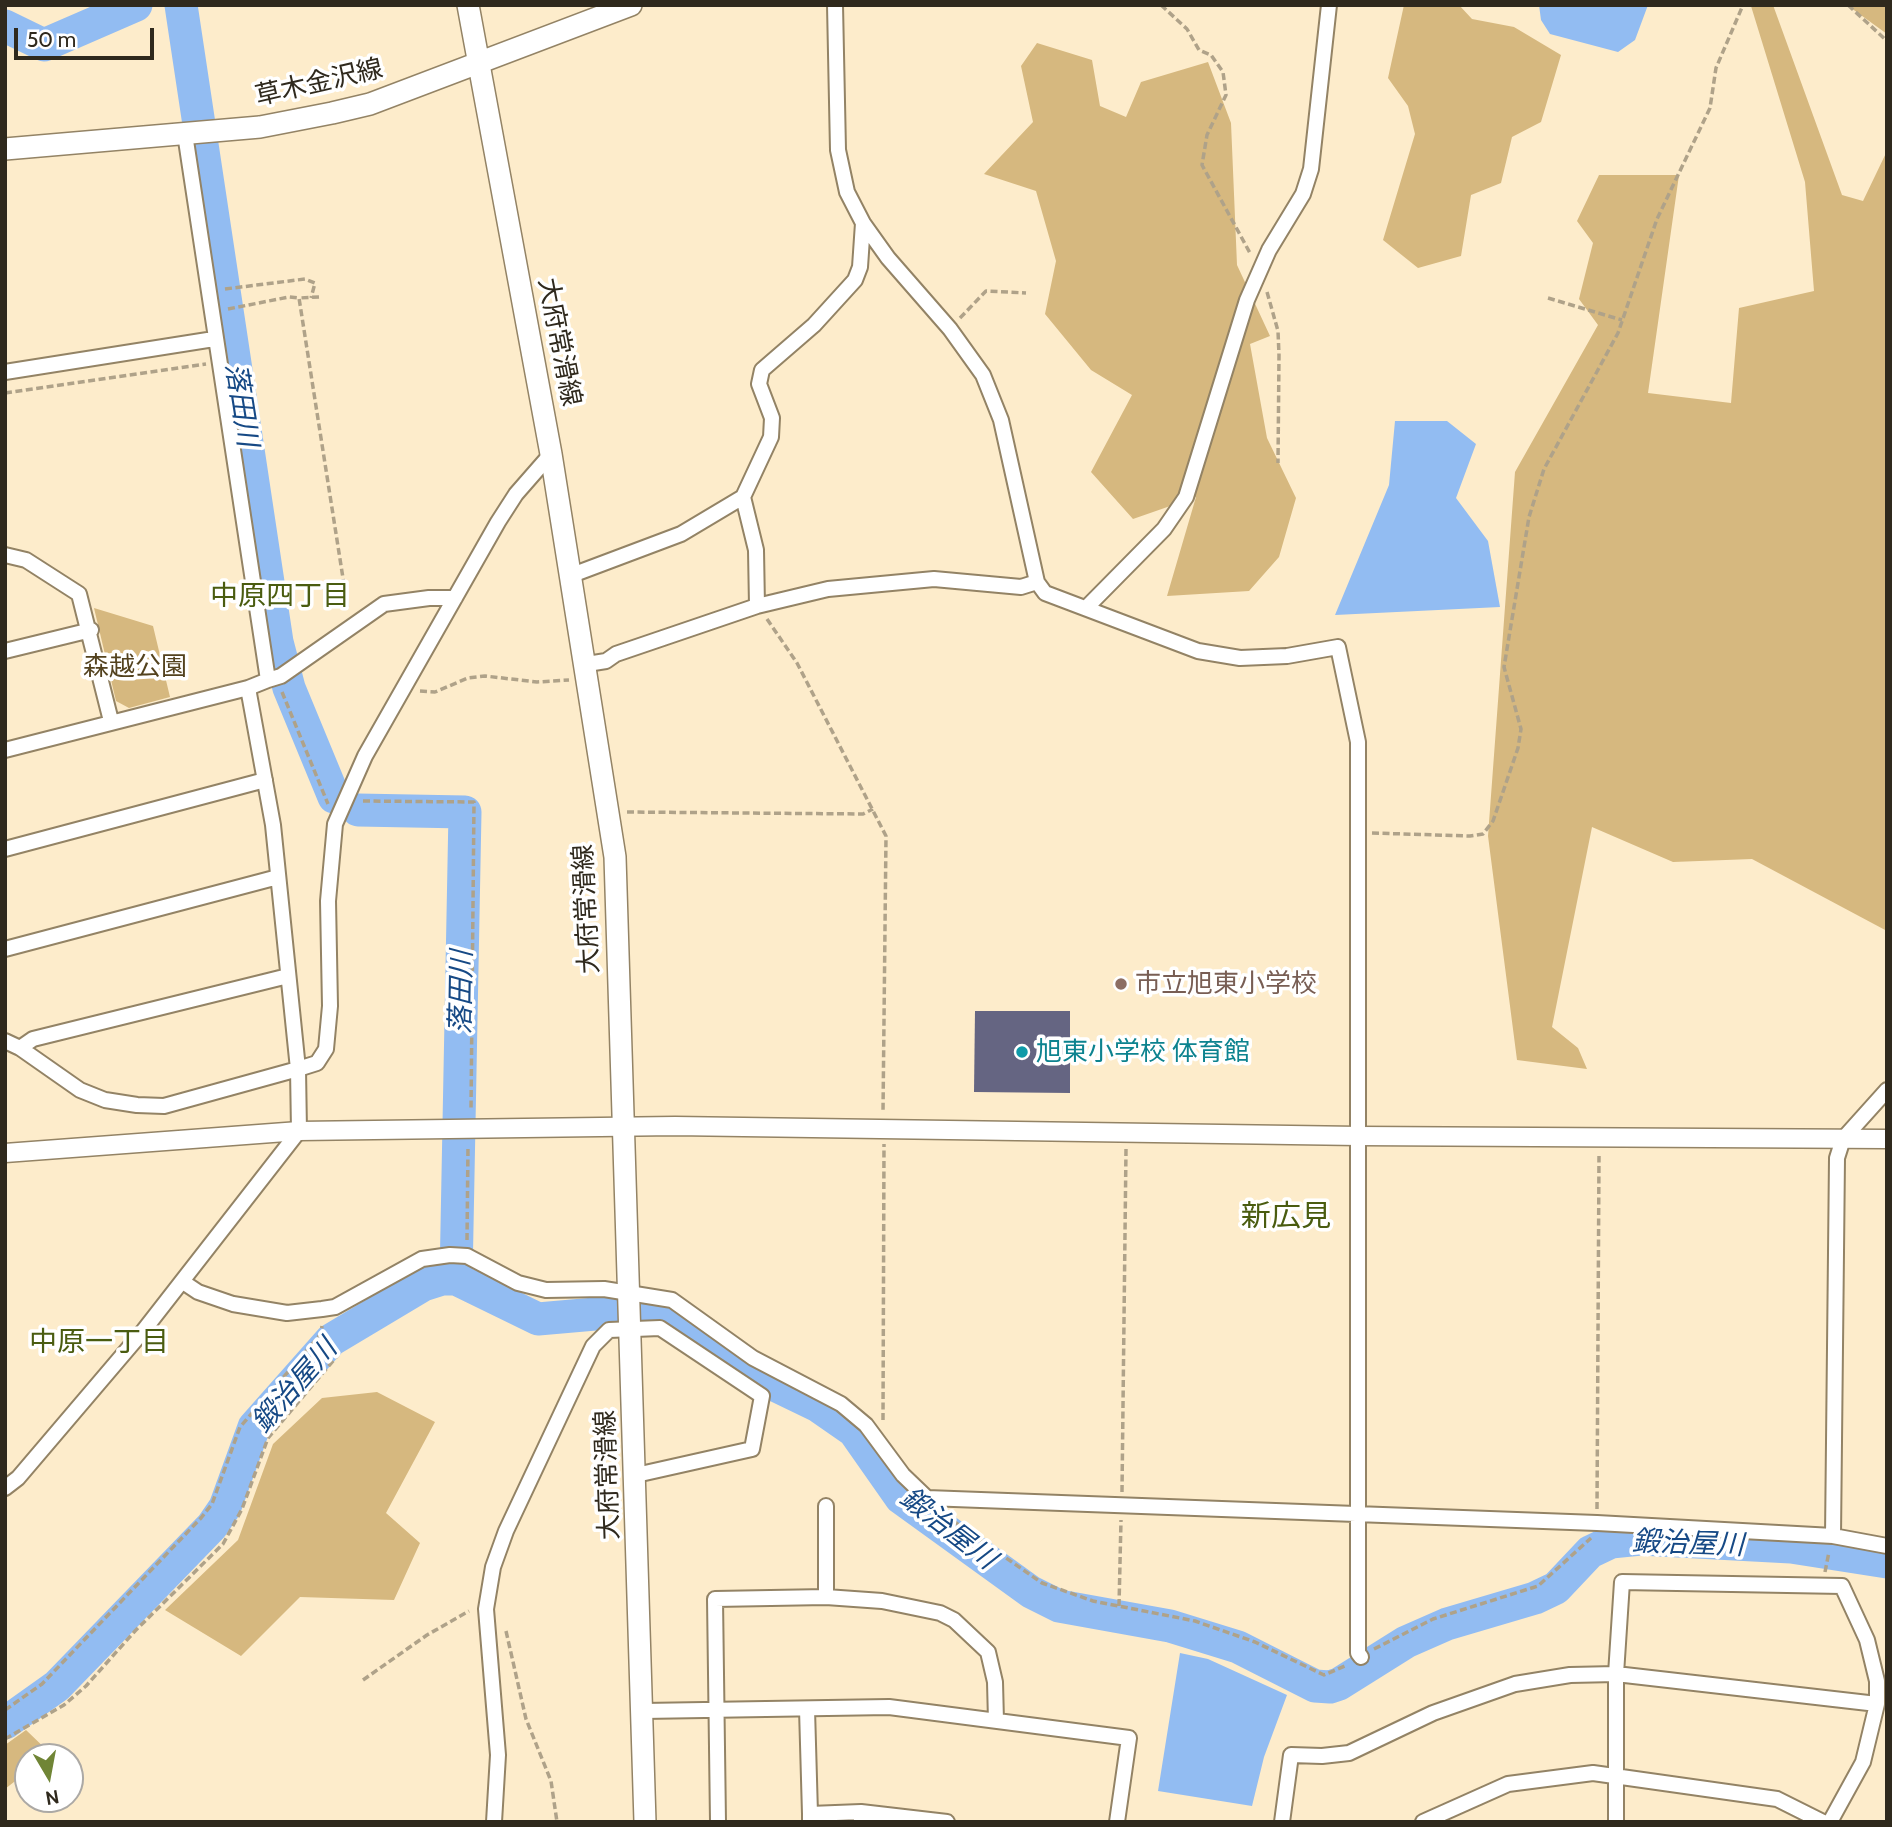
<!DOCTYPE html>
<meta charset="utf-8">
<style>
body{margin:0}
#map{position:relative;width:1892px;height:1827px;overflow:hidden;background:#fdeccb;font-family:Cabin,sans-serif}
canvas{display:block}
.frame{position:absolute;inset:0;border:7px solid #2f291d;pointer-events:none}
.north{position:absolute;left:14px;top:1743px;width:70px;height:70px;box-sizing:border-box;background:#fff;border:2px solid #aca9a5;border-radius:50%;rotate:170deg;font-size:19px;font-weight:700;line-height:28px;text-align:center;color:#2f291d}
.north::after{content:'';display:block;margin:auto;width:24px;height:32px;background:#708536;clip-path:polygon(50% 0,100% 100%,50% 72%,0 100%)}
.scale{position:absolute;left:14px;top:28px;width:140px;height:32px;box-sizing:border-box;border:4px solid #2f291d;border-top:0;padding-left:9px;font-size:21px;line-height:24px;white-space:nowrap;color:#2f291d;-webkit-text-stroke:5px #fff;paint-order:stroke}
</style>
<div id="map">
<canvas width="1892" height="1827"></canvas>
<div class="frame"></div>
<div class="north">N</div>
<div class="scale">50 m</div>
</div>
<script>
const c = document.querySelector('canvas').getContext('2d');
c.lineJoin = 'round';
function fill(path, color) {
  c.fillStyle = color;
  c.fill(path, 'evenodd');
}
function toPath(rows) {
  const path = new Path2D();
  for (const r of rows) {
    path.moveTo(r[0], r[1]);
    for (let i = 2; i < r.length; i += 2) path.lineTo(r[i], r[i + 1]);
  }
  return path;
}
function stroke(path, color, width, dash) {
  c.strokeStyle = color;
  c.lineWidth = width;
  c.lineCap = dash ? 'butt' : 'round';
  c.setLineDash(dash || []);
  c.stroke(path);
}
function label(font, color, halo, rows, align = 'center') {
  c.font = font + ' Cabin,"Noto Sans JP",sans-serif';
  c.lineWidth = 7;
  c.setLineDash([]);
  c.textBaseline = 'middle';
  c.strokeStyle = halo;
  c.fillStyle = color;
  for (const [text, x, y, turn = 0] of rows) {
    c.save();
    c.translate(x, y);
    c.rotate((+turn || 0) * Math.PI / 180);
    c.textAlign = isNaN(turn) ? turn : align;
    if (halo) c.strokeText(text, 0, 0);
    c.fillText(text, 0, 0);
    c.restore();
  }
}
fill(toPath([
 [1404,5,1459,5,1472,19,1514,27,1561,55,1541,122,1512,137,1501,183,1471,195,1461,256,1418,268,1383,240,1415,134,1408,106,1388,78],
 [1773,5,1842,195,1863,201,1887,151,1887,931,1752,859,1673,862,1592,827,1552,1027,1578,1048,1587,1069,1517,1060,1488,836,1515,472,1598,325,1579,299,1593,243,1577,221,1599,175,1679,175,1648,393,1731,403,1739,308,1814,291,1805,182,1751,6],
 [1847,5,1887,5,1887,34],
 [1037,43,1092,60,1100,106,1126,117,1141,82,1208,62,1231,123,1237,265,1270,336,1250,344,1267,438,1296,498,1279,557,1249,591,1167,596,1196,497,1133,519,1091,472,1132,395,1091,370,1045,314,1056,261,1036,191,984,174,1033,122,1021,66],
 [94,608,153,626,170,697,129,708,116,701],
 [377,1392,435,1422,386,1513,420,1543,394,1600,300,1597,241,1656,165,1610,238,1540,273,1444,322,1398],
 [26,1730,51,1754,47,1757,28,1757,28,1771,5,1789,5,1745]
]), '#d6b87f');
fill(toPath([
 [1539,5,1648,5,1635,40,1618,52,1550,34,1541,20],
 [1395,421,1447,421,1476,444,1456,498,1488,541,1500,607,1335,615,1389,485],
 [1180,1653,1208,1659,1287,1695,1264,1757,1252,1806,1158,1791]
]), '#92bcf2');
stroke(toPath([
 [181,5,277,642,289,688,334,797],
 [5,26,44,45,136,5],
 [358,810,465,812,456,1279],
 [5,1723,57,1686,212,1526,225,1507,254,1427,331,1340,423,1285,442,1279,456,1279,538,1319,618,1312,675,1318,760,1378,818,1406,854,1431,901,1498,1031,1592,1059,1606,1170,1626,1238,1647,1315,1686,1330,1687,1339,1684,1406,1642,1447,1624,1535,1598,1556,1588,1590,1552,1611,1542,1641,1539,1791,1547,1887,1562]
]), '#92bcf2', 33);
fill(toPath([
 [975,1011,1070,1011,1070,1093,974,1092]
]), '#656582');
const minor = toPath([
 [835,5,838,150,847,192,863,223,888,258,950,329,983,375,1001,420,1037,582,1045,593,1198,651,1240,658,1287,656,1338,647,1358,742,1358,1653,1361,1657],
 [5,372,214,339],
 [5,555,26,560,79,594,111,721],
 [572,575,681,534,743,497],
 [757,606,756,550,743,497,771,437,772,418,759,384,762,370,814,325,855,280,860,267,863,223],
 [1086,608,1164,529,1186,497,1247,300,1269,250,1303,194,1311,169,1329,5],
 [5,651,91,630],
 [587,664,606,661,616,654,757,606,828,589,934,579,1021,587,1037,582],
 [268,680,281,676,384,604,429,598,455,598],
 [5,750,248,688,268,680,185,134],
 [5,849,265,780],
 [5,949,278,877],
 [5,1041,20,1048,80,1090,105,1100,137,1105,164,1106,298,1069,273,825,248,688],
 [20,1048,33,1039,288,976],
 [183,1282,198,1292,233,1304,287,1313,322,1309,335,1307,422,1259,450,1255,467,1256,518,1283,546,1290,604,1289,672,1300,753,1358,841,1404,866,1425,903,1475,927,1498,1597,1523,1833,1536,1887,1546],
 [5,1488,18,1478,144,1330,299,1131,298,1069,317,1063,326,1049,330,1006,328,901,335,824,365,756,498,522,516,494,551,454],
 [826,1506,826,1597,882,1601,940,1613,954,1620,988,1652,995,1682,996,1721],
 [1833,1536,1837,1158,1843,1139,1887,1090],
 [807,1709,810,1814],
 [643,1711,889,1707,1129,1738,1117,1822],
 [810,1821,810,1814,861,1812],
 [494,1822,498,1755,486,1609,493,1567,506,1531,593,1346,609,1330,660,1328,762,1396,752,1449,636,1475],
 [718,1822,715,1599,826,1597],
 [861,1822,861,1812,947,1822],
 [1282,1822,1291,1755,1322,1756,1349,1753,1433,1713,1515,1684,1570,1675,1616,1674,1616,1822],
 [1423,1822,1508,1784,1593,1773,1777,1799,1823,1822],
 [1830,1822,1863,1762,1877,1704,1877,1681,1867,1640,1842,1586,1622,1582,1616,1674,1877,1704]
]);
const tertiary = toPath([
 [5,1153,299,1131,675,1126,1359,1136,1887,1139]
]);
const secondary = toPath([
 [468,5,551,454,615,857,645,1822],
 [5,149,260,127,332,113,370,104,631,5]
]);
stroke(minor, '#938365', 18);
stroke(tertiary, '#938365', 21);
stroke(secondary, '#938365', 24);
stroke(toPath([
 [1161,5,1187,29,1199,50,1211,55,1223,72,1226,95,1207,135,1202,165,1250,253],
 [1848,5,1887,41],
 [225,289,305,279,315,283,311,298],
 [1267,292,1278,331,1279,355,1278,463],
 [319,297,299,298,348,610],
 [1548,298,1622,320],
 [228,309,289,297,299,298],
 [960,318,986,291,1026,293],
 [5,393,206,364],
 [767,619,797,663,886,836,883,1112],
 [420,691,435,692,468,678,485,676,537,682,569,680],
 [282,692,328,804],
 [363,801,474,802,471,1110],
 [627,812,863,814,873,809],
 [1372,833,1470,836,1483,834,1493,821,1518,748,1521,729,1504,667,1529,517,1544,469,1618,333,1657,219,1710,108,1716,68,1743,5],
 [467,1240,468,1146],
 [883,1420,884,1144],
 [1122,1492,1126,1149],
 [1597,1509,1599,1156],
 [946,1516,1042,1583,1093,1601,1195,1621,1255,1642,1324,1675,1347,1665],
 [1825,1572,1829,1552],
 [1119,1606,1121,1520],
 [506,1631,526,1719,551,1781,557,1822],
 [1374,1649,1433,1619,1538,1586,1591,1538],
 [363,1680,427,1635,469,1611],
 [5,1710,42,1684,201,1518,212,1504,240,1427,321,1334,322,1326],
 [5,1739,64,1705,86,1686,135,1631,223,1544,242,1509,268,1438,338,1355,320,1336]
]), '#afa289', 3.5, [7, 3.5]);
stroke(minor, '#fff', 14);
stroke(tertiary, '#fff', 18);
stroke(secondary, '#fff', 21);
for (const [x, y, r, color] of [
 [1121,984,7,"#8d6e63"],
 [1022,1052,7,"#0f9aa8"]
]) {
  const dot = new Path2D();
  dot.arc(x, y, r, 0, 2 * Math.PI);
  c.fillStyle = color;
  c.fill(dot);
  stroke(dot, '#fff', 2.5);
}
label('26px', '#2f291d', '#fff', [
 ["草木金沢線",319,83,-13],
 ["大府常滑線",559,342,79],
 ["大府常滑線",587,909,-93],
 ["大府常滑線",608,1475,-92]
]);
label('26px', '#53421e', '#fff', [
 ["森越公園",135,667]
]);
label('26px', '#785e54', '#fff', [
 ["市立旭東小学校",1135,984]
], 'left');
label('26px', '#0d838f', '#fff', [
 ["旭東小学校 体育館",1036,1052]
], 'left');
label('italic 28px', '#164985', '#fff', [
 ["落田川",241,405,81],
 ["落田川",462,992,-89],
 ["鍛治屋川",295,1386,-49],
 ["鍛治屋川",948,1529,38],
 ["鍛治屋川",1688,1544,2]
]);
label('28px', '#4a5c10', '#fff', [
 ["中原四丁目",280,597],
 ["中原一丁目",99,1343]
]);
label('30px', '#4a5c10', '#fff', [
 ["新広見",1286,1217]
]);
</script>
